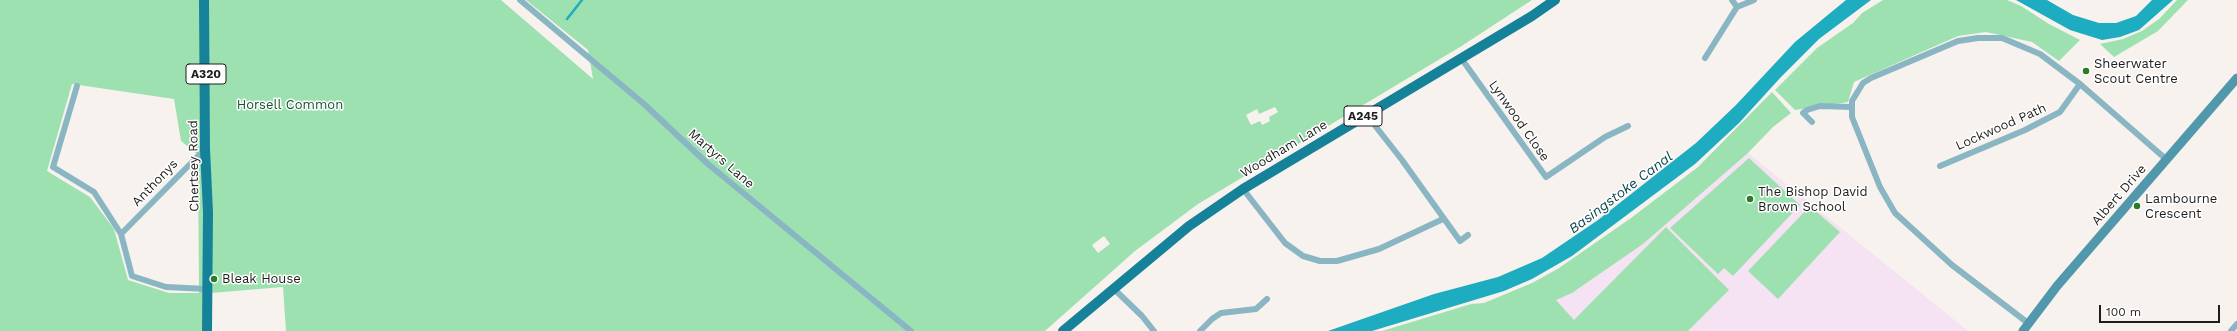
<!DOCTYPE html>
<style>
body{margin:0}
#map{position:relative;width:2237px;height:331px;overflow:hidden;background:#f8f2ee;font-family:"Work Sans",sans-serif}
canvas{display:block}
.scale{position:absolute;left:2099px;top:305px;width:121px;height:18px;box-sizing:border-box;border:2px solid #201e1d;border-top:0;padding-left:5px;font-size:12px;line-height:14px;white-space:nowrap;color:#201e1d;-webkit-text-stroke:3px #fff;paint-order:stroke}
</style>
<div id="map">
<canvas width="2237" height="331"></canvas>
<div class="scale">100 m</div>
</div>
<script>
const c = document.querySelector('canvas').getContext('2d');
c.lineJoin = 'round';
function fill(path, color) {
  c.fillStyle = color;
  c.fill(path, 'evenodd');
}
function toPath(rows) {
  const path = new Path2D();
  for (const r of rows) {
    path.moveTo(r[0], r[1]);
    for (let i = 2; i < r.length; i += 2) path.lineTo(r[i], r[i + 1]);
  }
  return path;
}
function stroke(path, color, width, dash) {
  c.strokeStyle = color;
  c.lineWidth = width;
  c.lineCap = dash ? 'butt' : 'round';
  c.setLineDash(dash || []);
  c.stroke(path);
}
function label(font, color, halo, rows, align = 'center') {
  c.font = font + ' "Work Sans",sans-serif';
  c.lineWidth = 3;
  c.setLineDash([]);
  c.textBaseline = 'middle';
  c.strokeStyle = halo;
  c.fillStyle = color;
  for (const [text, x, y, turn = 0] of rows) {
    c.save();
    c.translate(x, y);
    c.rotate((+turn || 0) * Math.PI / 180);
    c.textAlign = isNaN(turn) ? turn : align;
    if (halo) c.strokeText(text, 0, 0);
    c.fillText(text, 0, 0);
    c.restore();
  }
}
fill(toPath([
 [1748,153,1968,331,1493,331,1511,319,1572,293,1643,244]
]), '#f5e2f3');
fill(toPath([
 [0,0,501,0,593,79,588,50,526,0,1532,0,1460,47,1198,204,1135,251,1045,331,286,331,283,287,211,293,212,331,0,331],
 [72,84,174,99,181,141,198,155,199,293,169,293,128,280,114,229,90,197,47,171],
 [1275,107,1278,112,1269,117,1270,121,1262,125,1260,121,1251,125,1246,115,1257,109,1259,114],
 [1104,236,1110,244,1098,253,1092,245],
 [1883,0,2007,0,2021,6,2049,24,2080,40,2059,61,2032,42,1986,32,1958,36,1854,82,1848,102,1795,110,1775,90,1817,48,1853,23,1862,13],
 [2177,0,2188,0,2158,31,2114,57,2100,44,2123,39,2142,31,2159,19],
 [1772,92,1791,113,1773,127,1748,153,1643,244,1572,293,1556,300,1574,320,1666,227,1729,290,1688,331,1382,331,1471,304,1484,303,1532,283,1559,268,1631,218,1698,167],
 [1749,158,1800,205,1733,276,1724,268,1718,274,1670,228],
 [1810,206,1840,232,1778,299,1748,271]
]), '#9de1b1');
fill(toPath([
 [1846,0,1871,0,1819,39,1781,77,1739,123,1695,164,1572,256,1532,279,1504,291,1372,331,1328,331,1434,294,1498,277,1542,258,1598,220,1696,143,1736,105,1795,42],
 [2016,0,2047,0,2073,15,2099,23,2116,23,2136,16,2152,0,2173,0,2139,30,2120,37,2102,40,2070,30]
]), '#1eacc0');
stroke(toPath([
 [567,19,582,0]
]), '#1eacc0', 2.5);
stroke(toPath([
 [520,0,644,104,708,164,911,331],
 [1732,0,1737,7],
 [1461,58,1546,177,1605,137,1628,126],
 [1705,58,1737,7,1754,0],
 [77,86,53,167,94,192,121,234,132,276,166,287,207,289],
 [1366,114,1402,160,1460,241,1468,235],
 [1812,122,1803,113,1807,110,1820,106,1851,107],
 [1940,166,2025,130,2060,112,2080,84],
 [1243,189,1285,243,1303,256,1320,261,1337,261,1379,249,1443,219],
 [121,234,205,149],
 [1113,288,1142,316,1154,331],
 [2028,323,1952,265,1895,213,1880,187,1852,117,1852,101,1863,83,1871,78,1958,41,1978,38,2002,38,2040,54,2080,84,2167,160],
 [1200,331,1212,319,1221,313,1256,309,1267,299],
 [2231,331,2237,324]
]), '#8ab6c4', 6);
stroke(toPath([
 [2023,331,2057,286,2237,78]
]), '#5198ac', 9);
stroke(toPath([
 [204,0,205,149,208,212,207,331],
 [1063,331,1189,226,1243,189,1532,16,1555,0]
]), '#16829a', 10);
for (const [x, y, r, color] of [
 [2086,71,4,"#2c7c26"],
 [1750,199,4,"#2c7c26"],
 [2137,206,4,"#2c7c26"],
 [214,279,4,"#2c7c26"]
]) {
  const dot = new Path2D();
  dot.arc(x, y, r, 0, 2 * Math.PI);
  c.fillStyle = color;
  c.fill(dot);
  stroke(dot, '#fff', 1.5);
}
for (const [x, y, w] of [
 [206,74,40],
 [1363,116,38]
]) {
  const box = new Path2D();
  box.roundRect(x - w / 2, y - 10, w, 20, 3);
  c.fillStyle = '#fff';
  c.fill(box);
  stroke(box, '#201e1d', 1);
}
label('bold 12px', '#201e1d', null, [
 ["A320",206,74],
 ["A245",1363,116]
]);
label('13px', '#201e1d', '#fff', [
 ["Sheerwater",2094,64],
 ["Scout Centre",2094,79],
 ["The Bishop David",1758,192],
 ["Brown School",1758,207],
 ["Lambourne",2145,199],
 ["Crescent",2145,214],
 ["Bleak House",222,279]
], 'left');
label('13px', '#14502d', '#fff', [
 ["Horsell Common",290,105]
]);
label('13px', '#201e1d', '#fff', [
 ["Lynwood Close",1519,121,55],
 ["Lockwood Path",2001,127,-24],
 ["Woodham Lane",1284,149,-31],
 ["Martyrs Lane",721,159,41],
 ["Chertsey Road",194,166,-91],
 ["Anthonys",155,183,-46],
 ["Albert Drive",2119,195,-49]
]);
label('italic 14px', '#0d464e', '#fff', [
 ["Basingstoke Canal",1621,193,-37]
]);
</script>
